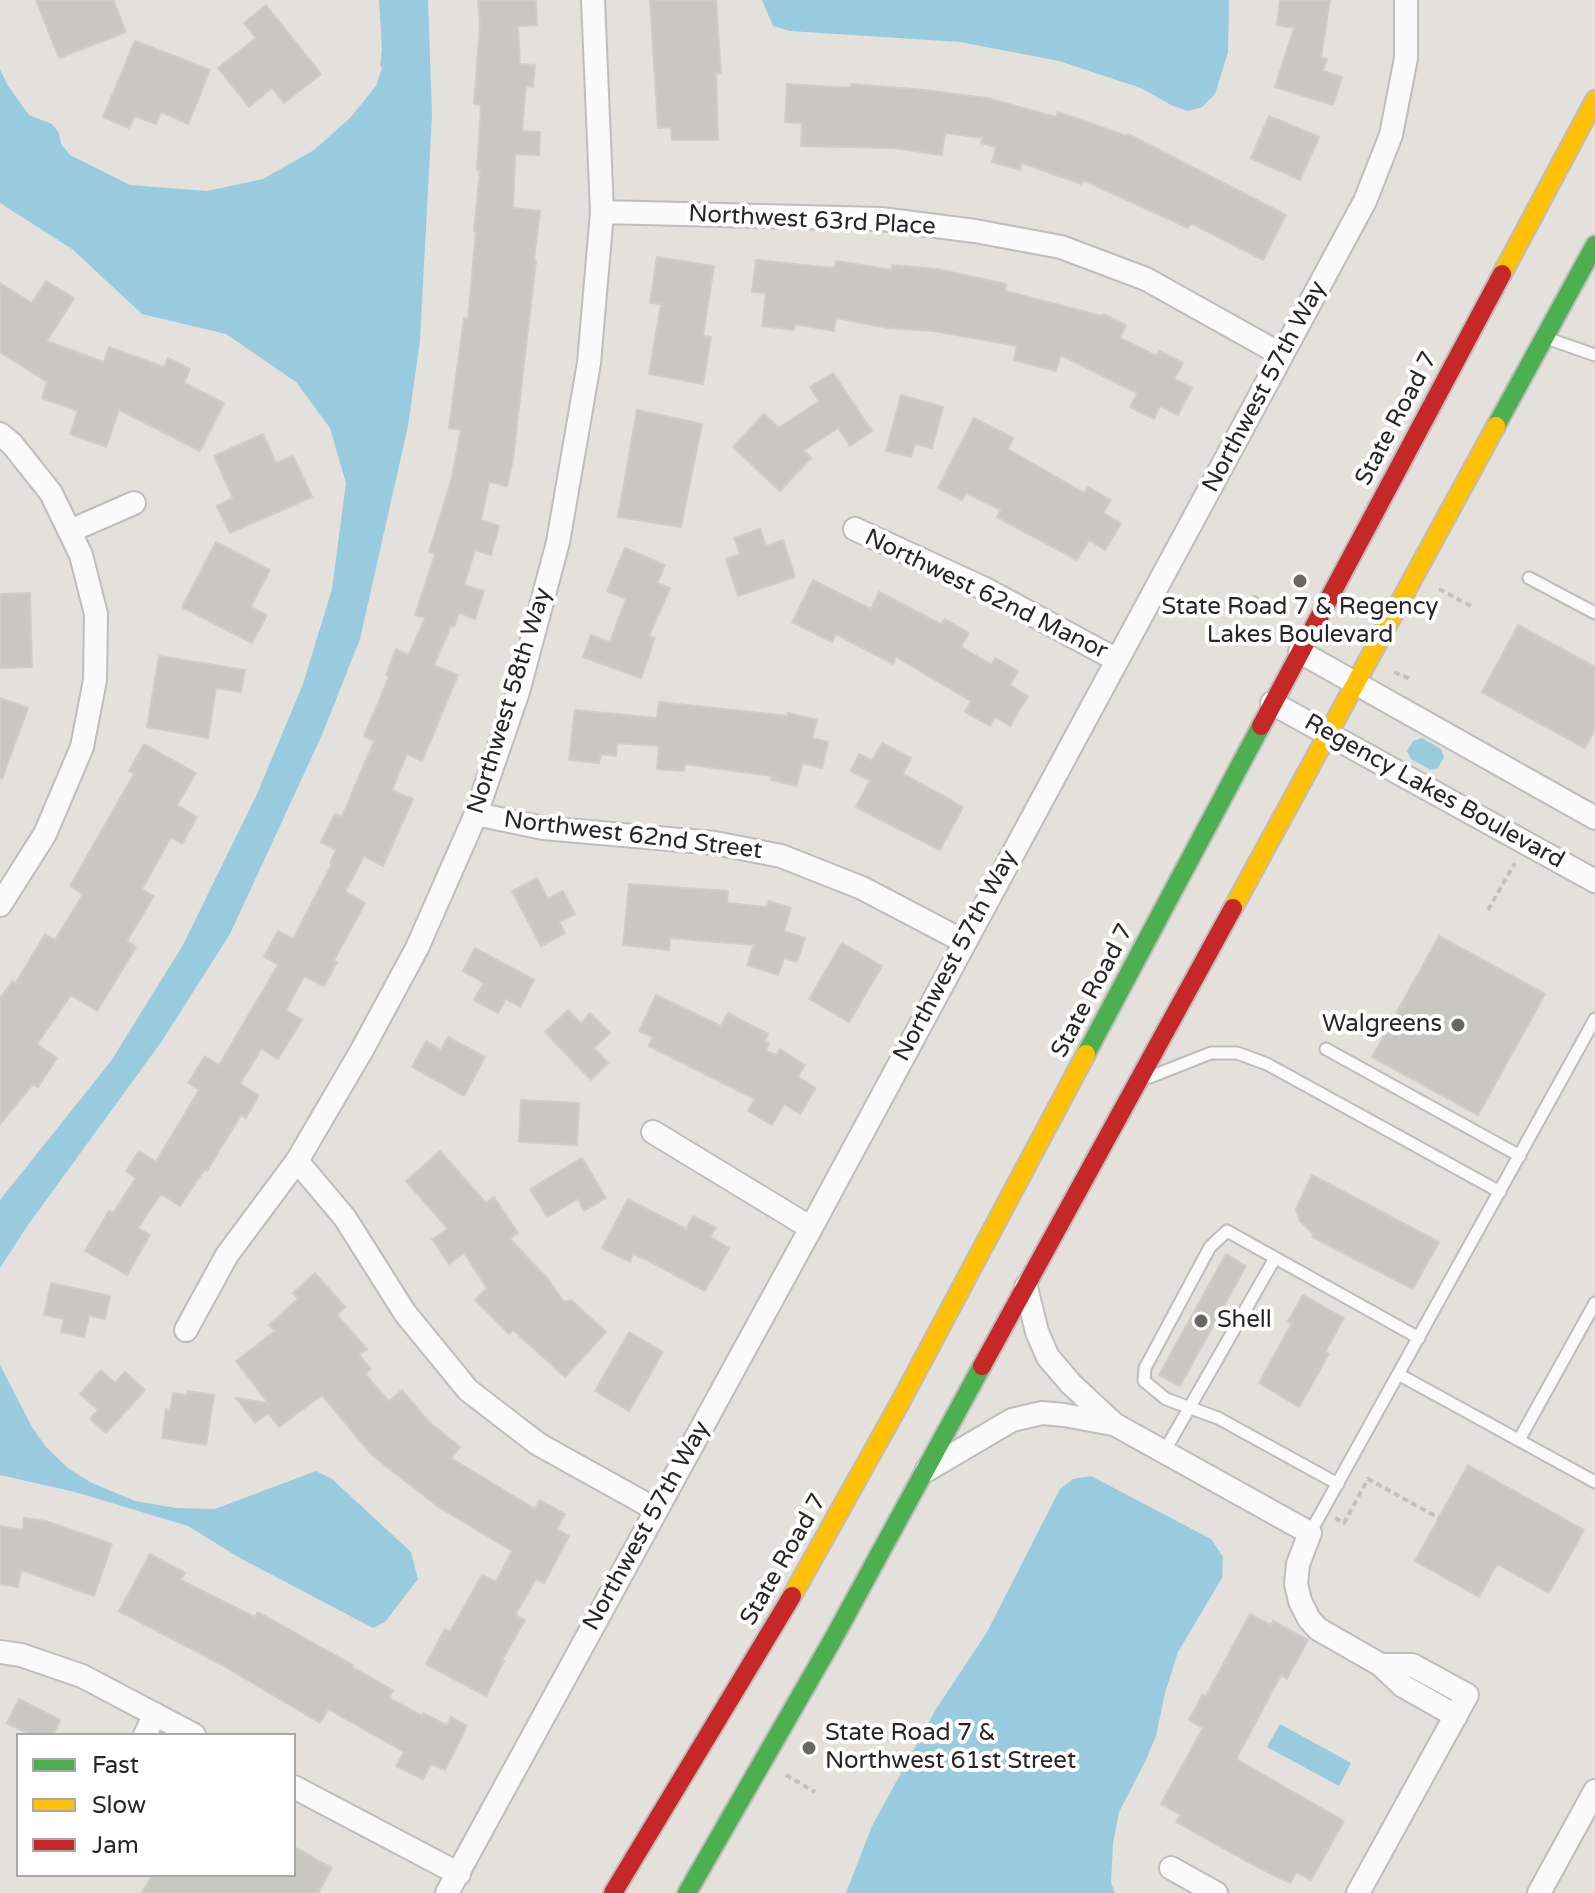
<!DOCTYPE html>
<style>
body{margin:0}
#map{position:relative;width:1595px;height:1893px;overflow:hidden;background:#e4e1dc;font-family:"Varela Round",sans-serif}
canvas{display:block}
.legend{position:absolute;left:16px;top:1733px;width:280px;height:144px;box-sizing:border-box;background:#fff;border:2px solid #a8a8a8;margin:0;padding:10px 14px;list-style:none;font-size:24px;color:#262626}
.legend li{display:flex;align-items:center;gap:16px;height:40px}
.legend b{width:40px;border:2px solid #a8a8a8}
</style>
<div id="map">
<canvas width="1595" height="1893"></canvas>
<ul class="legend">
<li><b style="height:10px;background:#4caf50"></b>Fast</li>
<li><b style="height:10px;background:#ffc107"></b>Slow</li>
<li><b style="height:10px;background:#c62828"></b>Jam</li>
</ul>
</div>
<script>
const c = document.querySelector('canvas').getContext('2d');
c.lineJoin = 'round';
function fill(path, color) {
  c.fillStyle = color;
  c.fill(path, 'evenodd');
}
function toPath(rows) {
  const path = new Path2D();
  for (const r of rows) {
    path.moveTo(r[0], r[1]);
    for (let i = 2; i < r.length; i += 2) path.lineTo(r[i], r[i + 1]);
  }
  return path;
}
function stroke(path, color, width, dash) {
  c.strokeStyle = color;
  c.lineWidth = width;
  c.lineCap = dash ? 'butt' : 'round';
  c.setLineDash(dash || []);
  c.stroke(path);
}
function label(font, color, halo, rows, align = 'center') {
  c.font = font + ' "Varela Round",sans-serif';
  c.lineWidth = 8;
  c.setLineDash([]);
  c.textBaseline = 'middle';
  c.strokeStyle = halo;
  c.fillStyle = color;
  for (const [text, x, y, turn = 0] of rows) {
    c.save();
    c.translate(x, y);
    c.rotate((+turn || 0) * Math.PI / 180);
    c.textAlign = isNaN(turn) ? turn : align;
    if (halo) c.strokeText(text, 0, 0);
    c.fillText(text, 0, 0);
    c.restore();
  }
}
fill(toPath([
 [379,0,428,0,432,114,420,340,408,426,360,639,322,735,230,934,162,1041,28,1225,0,1268,0,1200,111,1061,183,945,257,794,303,684,332,589,346,483,330,428,296,382,226,334,142,314,72,249,0,203,0,69,8,86,29,115,52,124,59,133,61,144,70,155,130,185,207,191,263,179,314,150,350,118,376,86,382,68,380,65,382,49],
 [762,0,1229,0,1228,52,1215,94,1202,107,1188,111,1171,105,1141,88,1059,61,960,42,790,31,773,26],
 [1422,738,1441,749,1444,757,1438,768,1431,770,1411,759,1407,751,1413,741],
 [0,1365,32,1427,46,1447,68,1468,90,1482,135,1501,176,1508,215,1509,316,1471,332,1479,411,1552,418,1579,385,1622,373,1628,238,1557,188,1526,75,1492,0,1475],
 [1091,1476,1211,1539,1223,1557,1222,1578,1178,1652,1165,1693,1156,1736,1145,1762,1119,1812,1113,1844,1111,1883,1115,1893,846,1893,872,1826,936,1709,987,1632,1060,1489,1073,1479],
 [1280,1724,1351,1763,1339,1786,1267,1747]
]), '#98cbde');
const building = toPath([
 [36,0,113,0,126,32,59,58,36,0],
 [478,0,536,0,537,25,518,26,520,64,535,65,533,87,526,86,522,131,540,132,539,155,515,154,513,208,540,211,534,260,536,261,513,459,507,486,489,482,481,520,499,526,491,555,475,550,464,585,484,591,475,619,459,613,454,627,451,626,434,665,458,675,422,761,407,754,392,790,413,799,383,866,364,856,345,892,365,903,334,961,337,962,324,986,304,976,286,1010,302,1020,278,1059,261,1049,240,1084,259,1095,246,1118,241,1115,207,1171,205,1169,180,1206,161,1194,138,1228,150,1235,127,1275,85,1251,109,1211,113,1213,136,1178,126,1171,139,1151,156,1162,199,1090,188,1083,205,1056,219,1065,278,965,264,957,278,931,293,939,332,864,330,863,336,850,321,842,335,814,342,817,374,741,364,736,389,677,386,675,396,649,409,655,425,618,415,615,435,554,429,552,451,481,461,430,449,428,464,318,468,319,476,231,474,231,480,171,477,170,481,105,474,104,480,25,478,0],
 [650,0,716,0,721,73,716,74,718,140,672,140,671,127,658,128,650,0],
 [1280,0,1330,0,1321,57,1327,59,1323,71,1342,77,1333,105,1275,87,1294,28,1277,25,1280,0],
 [266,5,321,74,284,103,272,88,249,107,218,68,256,38,244,23,266,5],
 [135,41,210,70,188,124,161,112,156,124,135,116,129,128,103,117,135,41],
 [787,84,851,88,851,84,925,90,987,98,1056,117,1058,112,1127,136,1128,134,1286,215,1263,260,1191,223,1188,228,1083,180,1081,184,1022,163,1020,170,992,162,996,147,981,143,983,138,945,133,942,155,893,148,801,146,802,123,785,122,787,84],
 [1269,116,1319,137,1300,180,1251,158,1269,116],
 [657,257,714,266,703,336,711,337,703,384,649,374,661,304,650,303,657,257],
 [756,260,834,268,836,261,892,270,892,265,937,269,1006,284,1005,291,1102,316,1103,314,1126,325,1120,338,1157,356,1159,351,1183,363,1174,379,1192,388,1178,415,1160,406,1154,419,1130,407,1137,393,1061,355,1056,371,1014,360,1017,346,934,331,888,328,836,318,834,331,795,324,794,330,762,326,766,293,752,292,756,260],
 [46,281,74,298,47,341,104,362,109,347,164,367,168,358,190,369,184,383,224,403,200,451,119,410,106,447,70,434,78,411,42,398,47,382,0,352,0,283,32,303,46,281],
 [833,373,872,431,850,446,838,428,803,451,811,458,780,491,733,447,764,414,779,428,819,401,810,387,833,373],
 [901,395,943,407,932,448,915,444,911,457,886,451,901,395],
 [637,410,702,424,681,527,618,517,637,410],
 [974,418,1013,438,1008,449,1084,493,1088,487,1111,500,1103,513,1121,523,1105,550,1089,540,1077,560,997,517,1001,510,966,493,962,500,938,488,974,418],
 [263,434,276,463,293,456,312,497,230,533,217,506,233,498,214,456,263,434],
 [760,529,766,546,783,540,795,577,738,596,726,559,740,554,734,538,760,529],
 [216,542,270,570,251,607,267,615,252,643,182,607,216,542],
 [625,548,665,565,657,583,670,588,649,636,655,638,641,678,583,657,591,635,610,642,626,599,607,591,625,548],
 [813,580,871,609,879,592,941,624,945,619,969,633,961,647,992,665,995,658,1018,671,1010,685,1028,696,1010,726,995,717,990,726,965,712,971,701,896,657,893,664,836,634,832,642,792,622,813,580],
 [30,593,32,667,0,668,0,594,30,593],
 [1518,625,1595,667,1595,729,1585,748,1482,692,1518,625],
 [159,656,245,670,241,692,216,688,208,738,147,727,159,656],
 [0,698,28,708,2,779,0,778,0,698],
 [659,702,788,716,788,713,817,720,812,738,828,742,822,768,803,763,796,786,771,780,772,776,685,764,684,771,657,769,659,746,617,743,616,756,601,754,599,763,569,760,575,710,657,718,659,702],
 [882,743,911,758,903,774,963,807,940,850,856,807,870,781,851,771,859,754,872,761,882,743],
 [144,744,196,773,177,805,197,817,182,844,171,837,142,889,154,896,127,941,136,947,97,1011,71,995,37,1044,57,1058,38,1087,33,1084,0,1124,0,999,12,981,15,984,45,934,55,940,83,894,70,886,134,774,129,771,144,744],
 [537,878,548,899,563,891,575,914,559,922,565,933,541,946,512,891,537,878],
 [629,884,728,891,727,903,767,907,769,901,791,908,784,931,805,938,797,962,784,958,778,975,747,965,754,945,670,938,669,950,623,945,629,884],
 [1439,936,1545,994,1478,1115,1372,1057,1439,936],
 [842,943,882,966,849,1022,809,999,842,943],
 [475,948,534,980,520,1007,506,999,498,1013,474,1000,484,983,463,971,475,948],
 [656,995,721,1026,728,1013,768,1034,765,1041,769,1043,766,1051,776,1055,780,1049,805,1065,798,1077,816,1088,800,1114,784,1104,772,1125,748,1111,755,1099,649,1046,653,1037,639,1031,656,995],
 [568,1010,581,1023,590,1013,610,1033,594,1048,608,1063,591,1080,545,1032,568,1010],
 [448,1037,485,1057,464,1096,412,1067,426,1041,441,1050,448,1037],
 [521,1100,579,1103,577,1145,519,1142,521,1100],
 [440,1151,486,1203,494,1197,518,1233,510,1239,548,1279,564,1302,571,1300,606,1332,565,1377,513,1330,509,1334,475,1300,487,1288,464,1253,449,1264,432,1239,448,1229,406,1181,440,1151],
 [582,1158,606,1198,584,1211,578,1199,547,1217,530,1189,582,1158],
 [1312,1175,1439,1242,1413,1289,1312,1237,1313,1234,1300,1221,1296,1209,1312,1175],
 [628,1199,686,1229,693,1216,716,1228,710,1237,729,1248,705,1291,649,1261,633,1254,630,1262,602,1248,628,1199],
 [1226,1254,1246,1266,1180,1386,1159,1375,1226,1254],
 [315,1273,345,1307,337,1315,367,1349,359,1355,371,1369,365,1374,389,1401,402,1390,428,1421,460,1447,451,1458,535,1509,540,1500,565,1514,557,1529,569,1536,544,1583,536,1579,515,1615,525,1620,502,1660,504,1661,486,1696,426,1664,445,1629,450,1632,482,1575,496,1582,512,1551,437,1506,372,1455,322,1395,279,1427,268,1413,255,1423,236,1398,268,1403,236,1361,275,1331,269,1325,298,1299,293,1293,315,1273],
 [51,1283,110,1296,105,1319,89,1316,84,1337,61,1332,64,1319,44,1315,51,1283],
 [1303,1295,1344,1318,1325,1352,1329,1354,1299,1407,1259,1383,1292,1323,1288,1321,1303,1295],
 [629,1332,663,1352,629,1411,595,1391,629,1332],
 [101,1370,115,1383,125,1372,145,1390,106,1433,90,1419,98,1410,80,1394,101,1370],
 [188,1391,214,1395,206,1445,162,1438,166,1409,170,1412,173,1393,187,1395,188,1391],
 [1468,1465,1584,1530,1549,1593,1497,1564,1479,1597,1415,1561,1468,1465],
 [24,1518,46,1521,112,1544,94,1596,21,1570,18,1587,0,1584,0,1526,23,1530,24,1518],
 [150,1554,185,1573,181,1580,255,1617,258,1612,353,1665,352,1667,393,1690,389,1698,422,1716,423,1713,447,1725,451,1717,467,1726,445,1770,431,1764,423,1779,396,1766,404,1752,328,1709,320,1723,224,1666,119,1611,150,1554],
 [1250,1614,1271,1625,1273,1621,1308,1640,1287,1679,1281,1675,1236,1759,1344,1821,1311,1880,1296,1872,1290,1883,1257,1867,1176,1822,1181,1815,1161,1804,1203,1728,1189,1720,1202,1695,1206,1696,1250,1614],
 [19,1699,60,1720,53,1735,31,1735,7,1723,19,1699],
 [294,1847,332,1868,318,1893,142,1893,152,1875,294,1875,294,1847]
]);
fill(building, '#c9c7c3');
stroke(building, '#cfcdc9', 2);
const lane = toPath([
 [1549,339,1595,355],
 [1529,578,1595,613],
 [1326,1049,1520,1156],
 [1150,1077,1211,1053,1237,1053,1267,1064,1500,1192],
 [1398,1374,1595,1482],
 [1519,1440,1595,1303],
 [1164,1452,1275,1258],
 [1338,1484,1218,1418,1166,1399,1144,1381,1145,1368,1210,1247,1227,1231,1419,1338],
 [1310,1533,1595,1019]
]);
const street = toPath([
 [602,212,881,219,975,231,1061,247,1146,279,1282,355],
 [0,434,12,444,51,493,81,555,96,614,95,680,82,747,45,834,0,905],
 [855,529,983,588,1117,660],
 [70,531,134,503],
 [1300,652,1595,818],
 [1272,703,1595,881],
 [476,814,543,828,715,843,781,856,862,888,963,941],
 [653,1132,811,1228],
 [297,1161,345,1218,405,1313,468,1390,538,1444,655,1509],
 [1026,1287,1037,1332,1048,1357,1071,1384,1114,1424,1310,1533,1298,1564,1296,1584,1300,1601,1309,1619,1318,1629,1381,1665,1403,1686,1456,1716],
 [186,1330,227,1255,297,1161,362,1050,417,948,476,814,518,692,558,542,589,363,602,212,593,0],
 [927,1470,1012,1420,1042,1413,1064,1415,1113,1424],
 [0,1652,21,1655,82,1676,194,1735],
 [145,1735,155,1714],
 [294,1787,459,1874],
 [1171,1868,1216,1893],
 [447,1893,811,1228,1365,201,1391,135,1406,58,1406,0],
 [1358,1893,1467,1695,1412,1665,1381,1665],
 [1539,1893,1595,1791]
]);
const fast = toPath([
 [1496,426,1595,245],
 [1086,1054,1261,726],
 [687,1893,832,1641,982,1366]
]);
const slow = toPath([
 [1502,274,1595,100],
 [1233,908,1496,426],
 [792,1596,901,1401,1086,1054]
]);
const jam = toPath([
 [1261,726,1502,274],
 [982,1366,1233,908],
 [613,1893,792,1596]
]);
stroke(lane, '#bebdbd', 15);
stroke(street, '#bebdbd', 26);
stroke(fast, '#bebdbb', 22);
stroke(slow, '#bebdbb', 22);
stroke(jam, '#bebdbb', 22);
stroke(toPath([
 [1439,589,1473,607],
 [1253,596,1286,617],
 [1394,672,1410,679],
 [1488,910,1515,863],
 [1335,1518,1344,1523,1368,1479,1439,1518],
 [786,1775,815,1792]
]), '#c2c1c0', 4, [6, 4]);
stroke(lane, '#fbfafa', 11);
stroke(street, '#fbfafa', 22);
stroke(fast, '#4caf50', 18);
stroke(slow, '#ffc107', 18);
stroke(jam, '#c62828', 18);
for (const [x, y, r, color] of [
 [1300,581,8,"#686766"],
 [1458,1025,8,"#686766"],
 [1201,1321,8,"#686766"],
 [809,1748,8,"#686766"]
]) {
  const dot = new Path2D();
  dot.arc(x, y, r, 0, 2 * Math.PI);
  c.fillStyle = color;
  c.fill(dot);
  stroke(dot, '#fff', 3);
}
label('24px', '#262626', '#fff', [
 ["Northwest 63rd Place",812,221,3],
 ["Northwest 57th Way",1265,387,-62],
 ["State Road 7",1397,419,-62],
 ["Northwest 62nd Manor",986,595,26],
 ["Northwest 58th Way",510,701,-73],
 ["Regency Lakes Boulevard",1434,792,29],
 ["Northwest 62nd Street",633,836,7],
 ["Northwest 57th Way",956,956,-62],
 ["State Road 7",1093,991,-62],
 ["Northwest 57th Way",647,1526,-61],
 ["State Road 7",784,1560,-60]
]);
label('24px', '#262626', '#fff', [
 ["State Road 7 & Regency",1300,608,"center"],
 ["Lakes Boulevard",1300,636,"center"],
 ["Walgreens",1442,1025,"right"],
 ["Shell",1217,1321],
 ["State Road 7 &",825,1734],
 ["Northwest 61st Street",825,1762]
], 'left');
</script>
